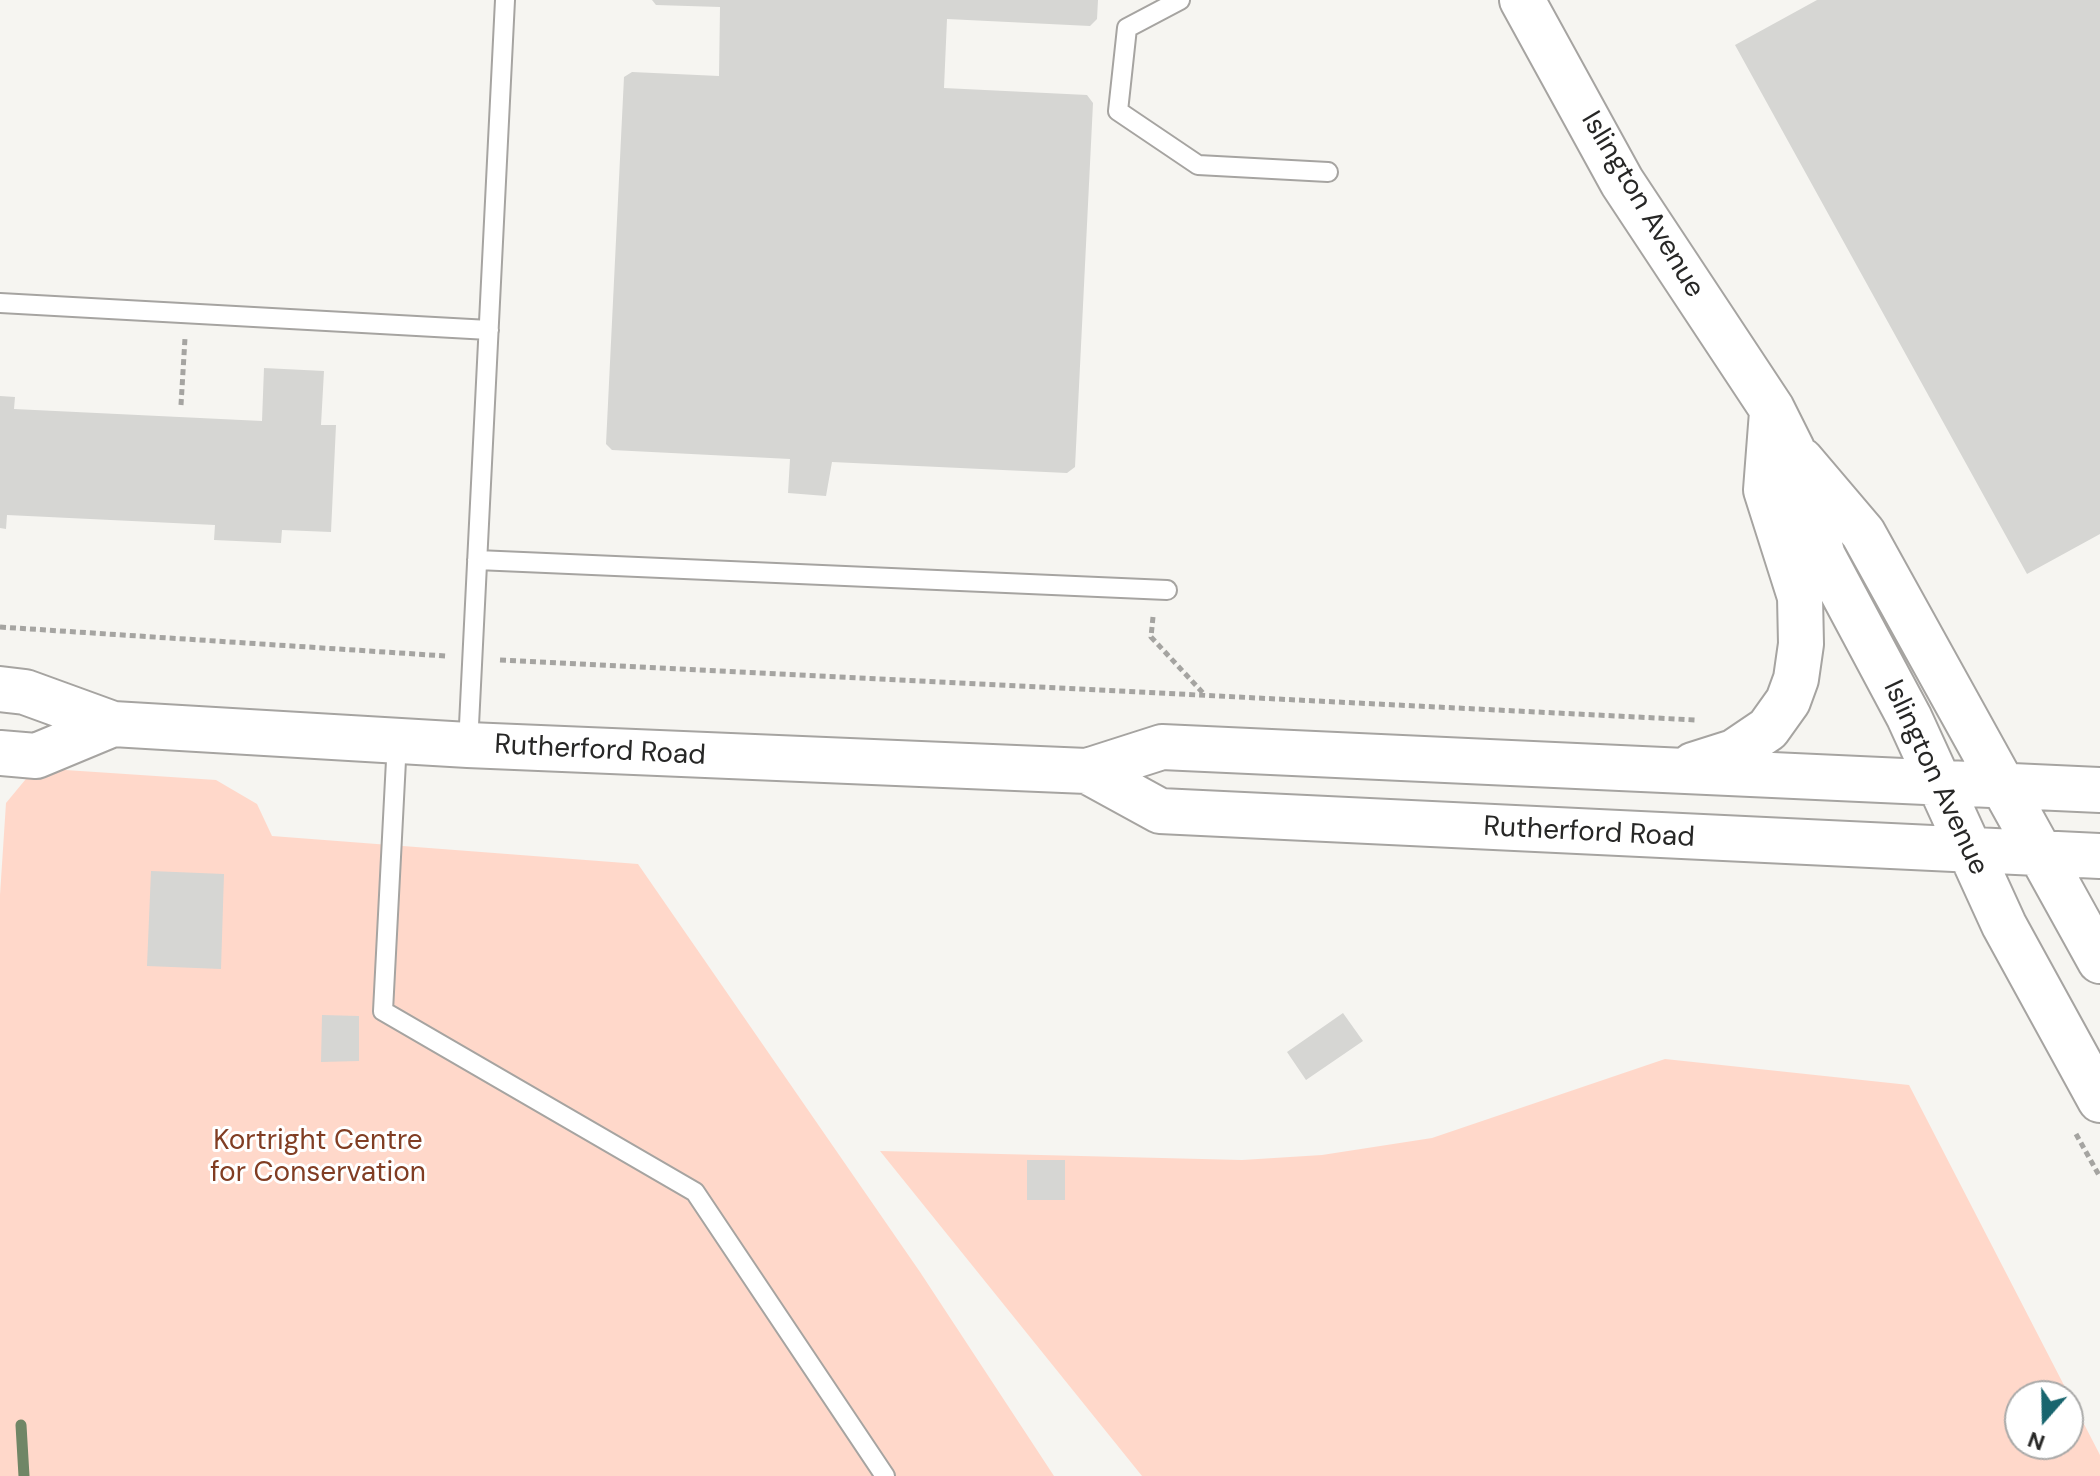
<!DOCTYPE html>
<style>
body{margin:0}
#map{position:relative;width:2100px;height:1476px;overflow:hidden;background:#f6f5f1;font-family:"DM Sans",sans-serif}
canvas{display:block}
.north{position:absolute;left:2004px;top:1380px;width:80px;height:80px;box-sizing:border-box;background:#fff;border:2px solid #a9a9a8;border-radius:50%;rotate:200deg;font-size:22px;font-weight:700;line-height:32px;text-align:center;color:#272726}
.north::after{content:'';display:block;margin:auto;width:28px;height:36px;background:#18656e;clip-path:polygon(50% 0,100% 100%,50% 72%,0 100%)}
</style>
<div id="map">
<canvas width="2100" height="1476"></canvas>
<div class="north">N</div>
</div>
<script>
const c = document.querySelector('canvas').getContext('2d');
c.lineJoin = 'round';
function fill(path, color) {
  c.fillStyle = color;
  c.fill(path, 'evenodd');
}
function toPath(rows) {
  const path = new Path2D();
  for (const r of rows) {
    path.moveTo(r[0], r[1]);
    for (let i = 2; i < r.length; i += 2) path.lineTo(r[i], r[i + 1]);
  }
  return path;
}
function stroke(path, color, width, dash) {
  c.strokeStyle = color;
  c.lineWidth = width;
  c.lineCap = dash ? 'butt' : 'round';
  c.setLineDash(dash || []);
  c.stroke(path);
}
function label(font, color, halo, rows, align = 'center') {
  c.font = font + ' "DM Sans",sans-serif';
  c.lineWidth = 6;
  c.setLineDash([]);
  c.textBaseline = 'middle';
  c.strokeStyle = halo;
  c.fillStyle = color;
  for (const [text, x, y, turn = 0] of rows) {
    c.save();
    c.translate(x, y);
    c.rotate((+turn || 0) * Math.PI / 180);
    c.textAlign = isNaN(turn) ? turn : align;
    if (halo) c.strokeText(text, 0, 0);
    c.fillText(text, 0, 0);
    c.restore();
  }
}
fill(toPath([
 [35,768,216,780,257,804,272,836,638,864,920,1272,1054,1476,0,1476,0,895,6,803],
 [1665,1059,1909,1085,2100,1455,2100,1476,1142,1476,880,1151,1242,1160,1322,1155,1432,1138],
 [2020,1396,2068,1396,2068,1444,2020,1444]
]), '#ffd8ca');
stroke(toPath([
 [21,1425,24,1476]
]), '#708666', 11);
fill(toPath([
 [652,0,1098,0,1097,19,1090,26,947,19,944,88,1087,95,1093,103,1075,467,1067,473,832,462,826,496,788,493,790,459,612,450,606,444,624,77,632,72,719,76,720,7,656,5],
 [1817,0,2100,0,2100,534,2027,574,1735,45],
 [264,368,324,371,321,425,336,425,331,532,282,530,281,543,214,540,215,525,7,515,6,529,0,528,0,396,15,397,14,409,262,421],
 [151,871,224,874,221,969,147,966],
 [1343,1013,1363,1041,1306,1080,1287,1052],
 [322,1015,359,1016,359,1061,321,1062],
 [1027,1160,1065,1160,1065,1200,1027,1200]
]), '#d6d6d3');
const lane = toPath([
 [1180,0,1127,28,1118,111,1198,165,1328,172],
 [0,303,489,330],
 [477,560,1167,590],
 [397,741,383,1011,695,1192,885,1476],
 [468,745,505,0]
]);
const secondary = toPath([
 [1522,0,1622,182,1772,409,1792,449,1823,556,1909,717,2004,925,2100,1100],
 [1801,460,1863,533,2100,961],
 [0,689,25,692,113,724,468,745,1087,771,1162,747,2100,790],
 [0,753,36,756,113,724],
 [1693,765,1734,752,1768,729,1788,701,1796,679,1801,644,1800,597,1766,490,1772,412],
 [1087,771,1160,811,2100,856]
]);
stroke(lane, '#a6a4a1', 22);
stroke(secondary, '#a6a4a1', 48);
stroke(toPath([
 [181,405,185,338],
 [1153,617,1151,637,1204,694],
 [0,627,446,656],
 [500,660,1696,720],
 [2076,1134,2100,1177]
]), '#a5a4a1', 5, [6, 4]);
stroke(lane, '#fff', 18);
stroke(secondary, '#fff', 44);
label('28px', '#272726', '#fff', [
 ["Islington Avenue",1642,205,59],
 ["Rutherford Road",600,751,3],
 ["Islington Avenue",1935,778,65],
 ["Rutherford Road",1589,833,3]
]);
label('28px', '#813d23', '#fff', [
 ["Kortright Centre",318,1142],
 ["for Conservation",318,1174]
]);
</script>
